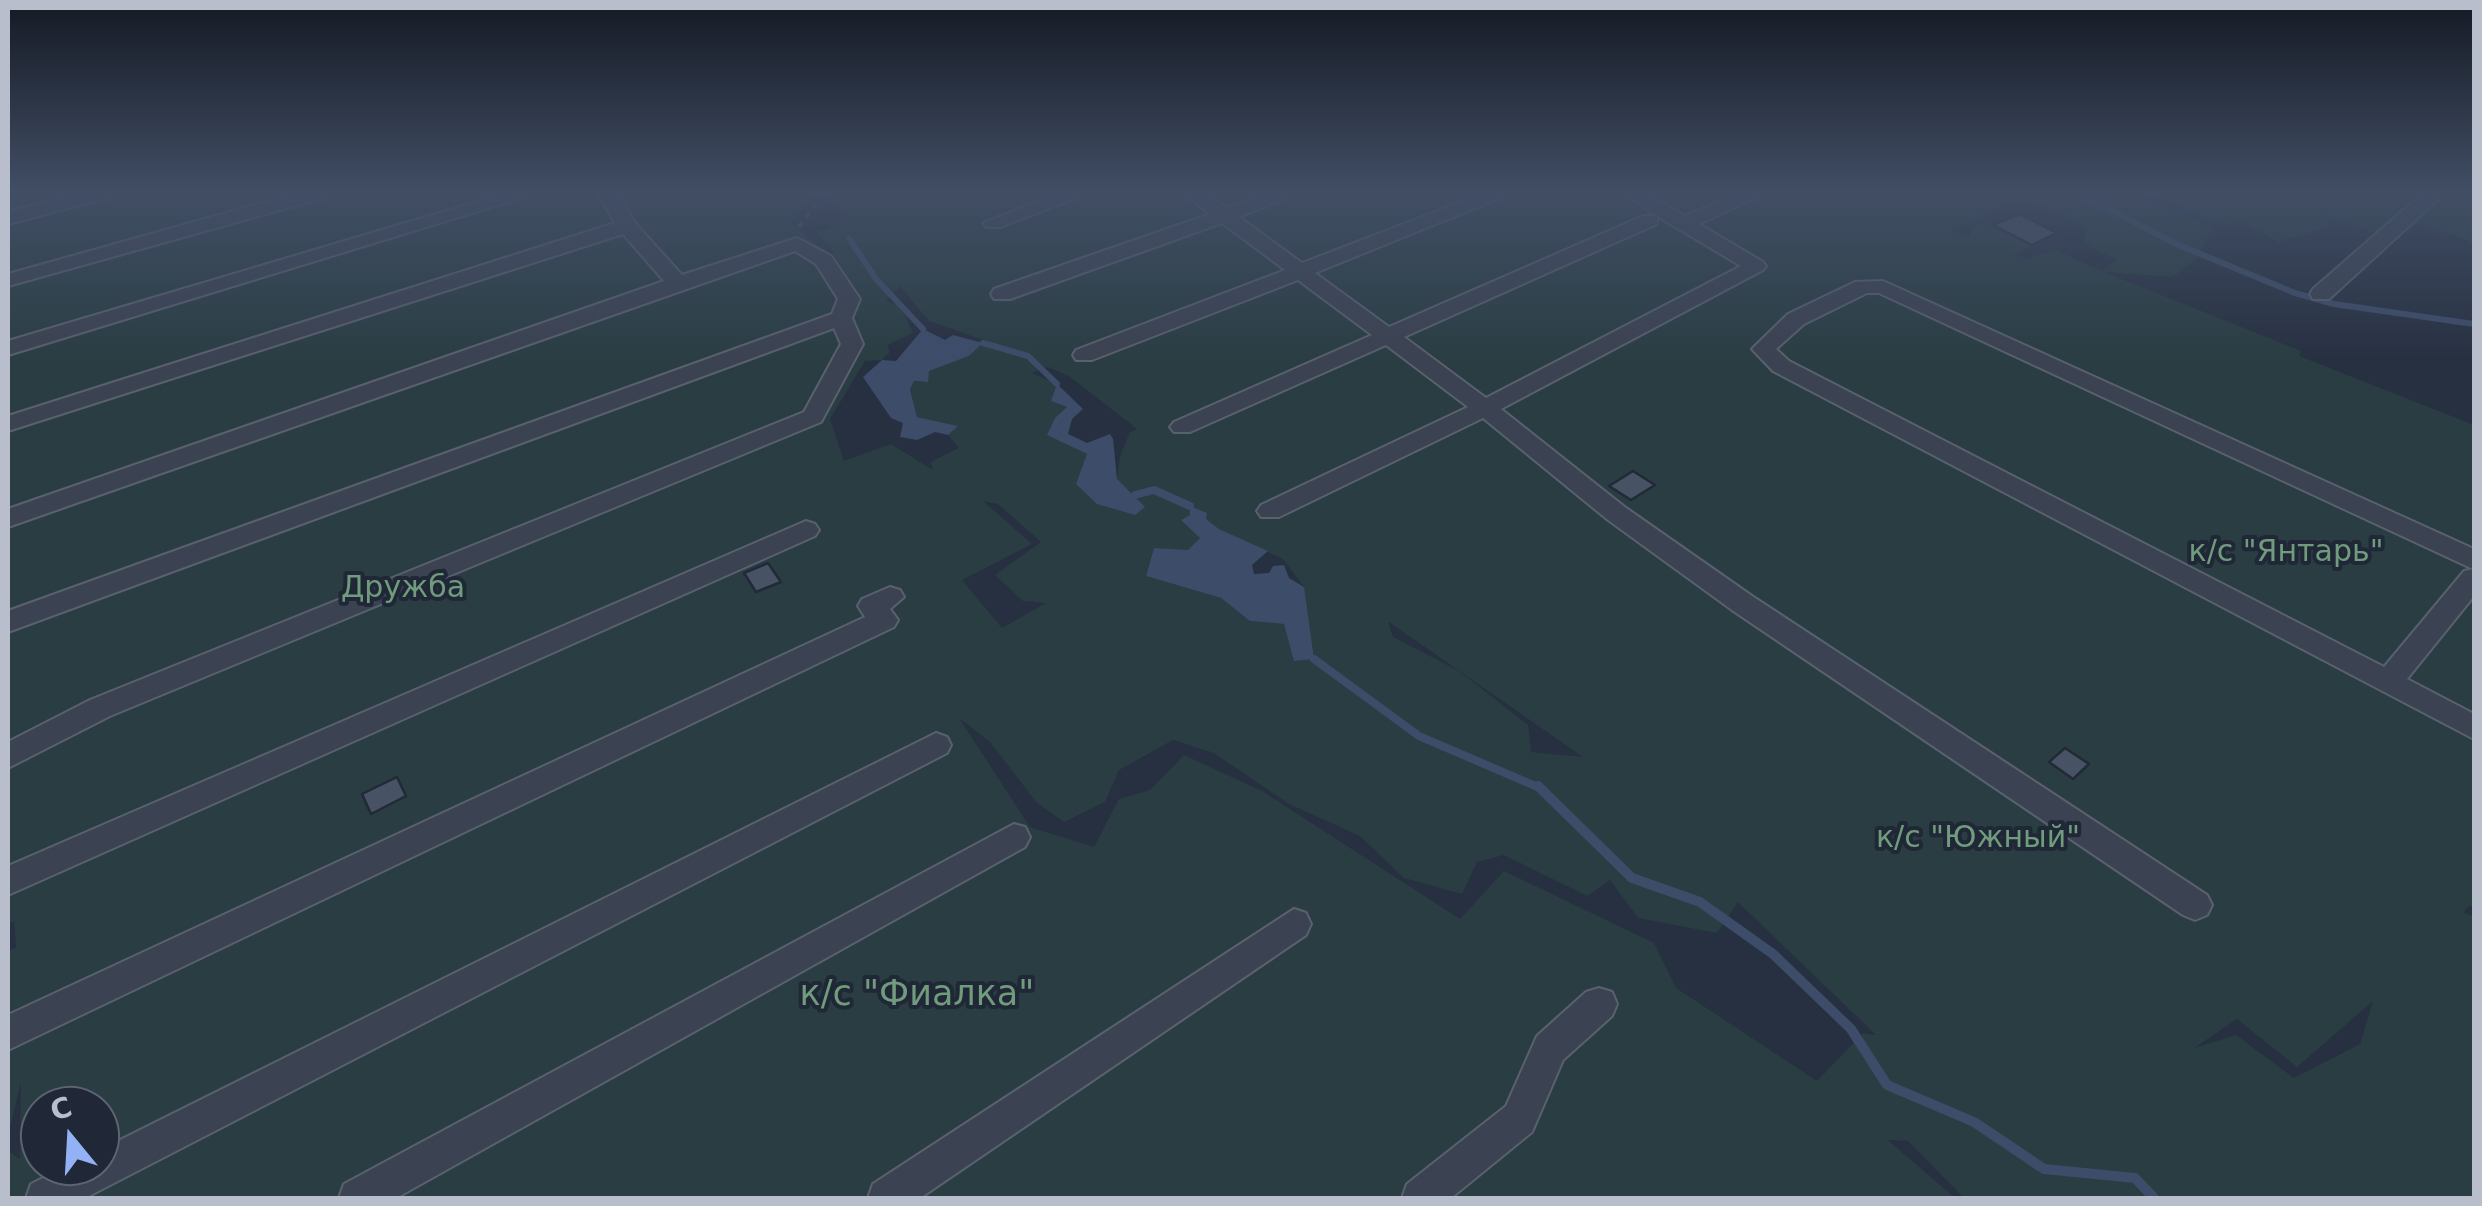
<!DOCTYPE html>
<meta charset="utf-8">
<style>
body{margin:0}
#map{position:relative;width:2482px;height:1206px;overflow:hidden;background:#273041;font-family:"DejaVu Sans",sans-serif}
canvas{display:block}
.frame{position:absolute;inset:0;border:10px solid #b8becb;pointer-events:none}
.north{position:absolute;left:20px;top:1086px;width:100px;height:100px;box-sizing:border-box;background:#202736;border:2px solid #5d6372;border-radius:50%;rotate:342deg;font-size:28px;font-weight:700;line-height:40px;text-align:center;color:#b8becb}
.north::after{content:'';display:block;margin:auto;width:35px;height:45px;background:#93b1f5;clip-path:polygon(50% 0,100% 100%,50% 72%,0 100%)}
</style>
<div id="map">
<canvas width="2482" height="1206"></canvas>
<div class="frame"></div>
<div class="north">С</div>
</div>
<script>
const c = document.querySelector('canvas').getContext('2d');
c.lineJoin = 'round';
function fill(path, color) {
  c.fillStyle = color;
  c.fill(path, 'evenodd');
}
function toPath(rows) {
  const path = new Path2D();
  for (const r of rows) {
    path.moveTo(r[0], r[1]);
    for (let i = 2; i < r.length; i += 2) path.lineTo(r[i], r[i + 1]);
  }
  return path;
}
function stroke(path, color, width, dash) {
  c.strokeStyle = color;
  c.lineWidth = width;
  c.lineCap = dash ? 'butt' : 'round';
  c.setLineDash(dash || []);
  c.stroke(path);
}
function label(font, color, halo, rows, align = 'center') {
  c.font = font + ' "DejaVu Sans",sans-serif';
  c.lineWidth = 8;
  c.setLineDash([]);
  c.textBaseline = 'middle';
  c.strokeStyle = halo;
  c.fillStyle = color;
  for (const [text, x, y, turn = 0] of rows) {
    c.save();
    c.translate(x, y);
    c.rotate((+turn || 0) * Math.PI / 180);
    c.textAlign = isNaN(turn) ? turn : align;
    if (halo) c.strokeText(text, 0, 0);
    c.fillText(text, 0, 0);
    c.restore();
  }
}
fill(toPath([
 [8,194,637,194,640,198,680,194,814,194,792,223,835,260,832,249,816,232,829,229,844,217,828,197,837,194,1615,194,1757,274,1768,268,1640,194,2134,194,2212,227,2200,256,2173,277,2104,272,2301,351,2299,356,2474,425,2474,908,2469,906,2463,913,2474,916,2474,1198,1964,1198,1908,1141,1888,1140,1955,1198,8,1198,8,1151,20,1159,21,1082,8,1136,8,1037,21,1036,20,1012,8,1016,8,946,10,950,16,948,14,921,8,924,8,891,11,889,8,873],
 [2016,199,2064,215,2087,229,2083,243,2117,260,2102,271,2055,250,2026,258,2014,255,2031,246,1989,225,1977,223,1968,238,1952,231],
 [900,286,929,321,995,344,983,343,969,356,928,371,928,382,914,381,910,388,917,417,957,426,948,435,959,448,931,462,933,470,891,444,844,461,830,419,865,361,882,360,890,352,887,345,913,333,901,307,886,301],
 [1048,367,1069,376,1137,429,1130,432,1120,456,1117,480,1145,507,1087,454,1048,435,1068,407,1054,402,1057,384,1032,373],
 [983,501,998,504,1041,542,995,575,1023,601,1046,603,1002,628,962,580,1032,544],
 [1190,507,1219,529,1283,559,1304,587,1284,624,1250,621,1221,598,1146,576,1154,548,1188,551,1201,537,1182,520,1190,515],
 [1388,622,1389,622,1583,757,1531,752,1528,725,1459,671,1393,637],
 [959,718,990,742,1037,803,1064,822,1105,802,1119,770,1173,740,1214,753,1289,804,1360,836,1404,878,1462,894,1477,862,1504,855,1587,896,1610,880,1638,918,1717,933,1738,902,1876,1035,1863,1033,1817,1081,1676,988,1654,943,1504,871,1460,919,1262,791,1184,755,1150,790,1119,799,1094,847,1030,827],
 [2373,1001,2360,1044,2294,1078,2236,1035,2194,1048,2237,1019,2297,1067],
 [40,1106,100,1106,100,1166,40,1166],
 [2151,194,2474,194,2474,243,2418,223,2375,233,2325,215,2329,227,2278,242,2243,223,2222,225]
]), '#293d42');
fill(toPath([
 [923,329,945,340,953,335,983,343,969,356,929,371,928,382,914,381,910,389,917,417,958,426,948,435,935,432,917,440,900,437,903,423,891,418,863,377,882,360,896,361],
 [1057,384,1083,409,1072,419,1068,434,1087,443,1110,434,1113,439,1117,479,1145,507,1135,515,1097,504,1076,484,1087,454,1047,435,1055,418,1067,407,1051,401],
 [1190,506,1207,513,1206,519,1219,529,1268,551,1252,565,1254,574,1269,573,1273,566,1284,565,1289,578,1304,587,1314,659,1294,661,1284,624,1250,621,1221,598,1146,576,1154,548,1188,550,1200,538,1181,520,1190,515]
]), '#3d4c69');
stroke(toPath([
 [2067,194,2095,202,2174,243,2295,293,2334,304,2474,324],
 [849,238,876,279,923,329],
 [983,343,1028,356,1057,384]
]), '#3d4c69', 6);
stroke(toPath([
 [1135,495,1154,490,1190,506],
 [1314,659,1419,736,1540,788]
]), '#3d4c69', 8);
stroke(toPath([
 [1538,786,1632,878,1700,902,1773,954,1851,1029,1887,1085,1974,1122,2044,1169,2135,1178,2154,1198]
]), '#3d4c69', 10);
const building = toPath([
 [2019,214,2057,233,2032,245,1993,225,2019,214],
 [1633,471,1655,485,1631,500,1609,486,1633,471],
 [768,563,781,582,756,592,744,573,768,563],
 [2065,748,2089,764,2073,779,2049,762,2065,748],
 [397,777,406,796,371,814,362,794,397,777]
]);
fill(building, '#485265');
stroke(building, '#222938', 2.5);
const minor = toPath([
 [77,194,110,194,107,198,8,224,8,212,77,194],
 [294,194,326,194,323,198,8,286,8,274,294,194],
 [503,194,534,194,8,355,8,341,503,194],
 [598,194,618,194,635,223,682,275,797,238,831,256,860,299,852,318,863,344,821,422,110,716,8,768,8,742,90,700,804,412,841,344,834,328,8,632,8,611,832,314,838,299,816,264,795,251,8,527,8,509,664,281,623,234,8,431,8,416,615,223,598,194],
 [1058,194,1087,194,1000,227,986,227,983,223,1058,194],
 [1185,194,1208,194,1227,208,1267,194,1296,194,1239,217,1302,263,1482,194,1510,194,1315,273,1389,327,1643,216,1657,216,1624,194,1648,194,1685,216,1736,194,1763,194,1699,224,1763,262,1766,266,1763,270,1501,409,1626,508,1752,596,2207,895,2212,905,2207,915,2195,920,2183,915,1732,610,1608,520,1483,418,1279,517,1261,517,1257,511,1261,505,1468,407,1386,345,1190,432,1174,432,1170,427,1174,422,1372,335,1298,280,1092,360,1076,360,1073,355,1076,350,1285,270,1222,223,1010,299,994,299,991,294,994,289,1210,214,1185,194],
 [1657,216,1741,266,1486,398,1404,337,1657,224,1657,216],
 [2422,194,2444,194,2329,299,2313,299,2310,294,2313,289,2422,194],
 [1883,281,2474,549,2474,596,2407,679,2474,714,2474,739,1773,371,1752,349,1788,314,1855,282,1883,281],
 [1867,293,1879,293,2473,569,2464,571,2384,667,1789,361,1776,349,1804,324,1867,293],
 [806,521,815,524,819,530,815,536,8,895,8,866,806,521],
 [890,587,900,590,904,597,890,609,898,620,894,627,8,1050,8,1015,865,617,858,606,862,599,890,587],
 [936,733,947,737,951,745,947,753,85,1198,26,1198,31,1184,67,1166,100,1166,100,1150,936,733],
 [1014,824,1025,827,1030,837,1025,847,396,1198,339,1198,344,1184,1014,824],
 [1294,909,1306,913,1311,924,1306,935,920,1198,868,1198,873,1184,1294,909],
 [1599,988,1612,992,1617,1004,1612,1016,1563,1060,1532,1132,1451,1198,1402,1198,1407,1184,1506,1106,1537,1036,1586,992,1599,988]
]);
stroke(minor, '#59606e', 4);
stroke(toPath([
 [799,227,823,194]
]), '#475a5f', 4, [6, 6]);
fill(minor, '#3b4251');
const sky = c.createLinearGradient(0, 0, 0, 363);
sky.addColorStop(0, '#151a24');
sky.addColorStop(0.53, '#414e65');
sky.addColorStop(1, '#414e6500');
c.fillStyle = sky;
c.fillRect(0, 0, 2482, 363);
label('30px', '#709b7d', '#202736', [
 ["к/с \"Янтарь\"",2286,553],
 ["Дружба",403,589],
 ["к/с \"Южный\"",1978,839]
]);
label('35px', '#709b7d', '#202736', [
 ["к/с \"Фиалка\"",917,996]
]);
</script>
